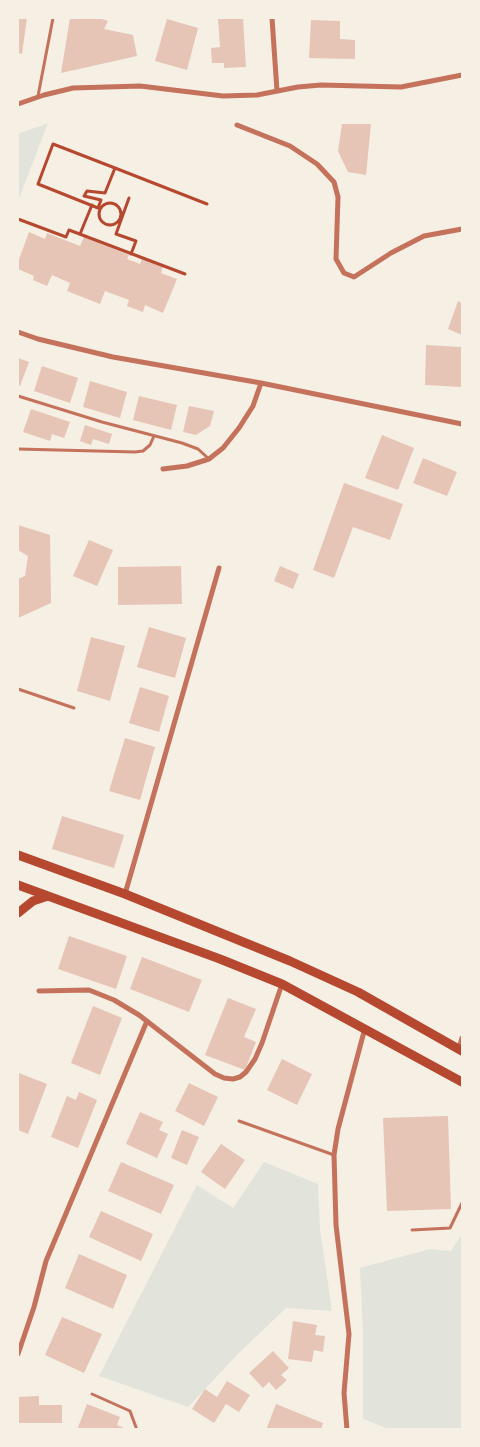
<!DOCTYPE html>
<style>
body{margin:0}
#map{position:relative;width:480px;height:1447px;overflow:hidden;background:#f6efe4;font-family:"Golos Text",sans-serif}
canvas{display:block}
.frame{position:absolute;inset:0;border:19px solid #f6efe4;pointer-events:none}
</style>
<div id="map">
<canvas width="480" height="1447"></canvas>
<div class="frame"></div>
</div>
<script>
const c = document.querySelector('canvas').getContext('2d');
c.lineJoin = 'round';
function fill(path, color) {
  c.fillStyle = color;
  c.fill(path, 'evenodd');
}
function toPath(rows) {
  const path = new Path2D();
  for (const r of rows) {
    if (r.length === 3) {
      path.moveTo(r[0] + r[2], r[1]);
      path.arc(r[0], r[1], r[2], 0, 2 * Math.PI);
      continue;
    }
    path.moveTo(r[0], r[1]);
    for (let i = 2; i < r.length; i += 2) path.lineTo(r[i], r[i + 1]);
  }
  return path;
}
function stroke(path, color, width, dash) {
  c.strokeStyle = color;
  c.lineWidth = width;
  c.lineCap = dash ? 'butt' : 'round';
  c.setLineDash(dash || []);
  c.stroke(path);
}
fill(toPath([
 [48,123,18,201,18,134],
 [264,1162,318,1184,320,1229,332,1311,286,1308,238,1354,188,1407,99,1376,197,1185,233,1208],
 [462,1234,462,1429,389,1429,363,1419,363,1334,360,1268,430,1249,451,1251]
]), '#e2e4dc');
fill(toPath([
 [18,18,27,18,22,54,18,53],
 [70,18,99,18,108,21,104,29,133,35,137,56,61,73],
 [218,18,243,18,246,67,224,68,224,63,212,63,211,48,220,47],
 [167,19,198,28,187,70,155,61],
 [311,20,340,21,340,39,355,40,355,59,309,58],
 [342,124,371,124,366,175,348,172,338,151],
 [29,232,45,239,47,233,80,246,84,237,129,255,127,259,140,264,142,258,163,266,161,273,177,279,163,313,145,305,143,312,127,306,129,300,105,291,100,304,67,291,70,283,52,275,47,286,33,280,34,276,18,269,18,262],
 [458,301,462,303,462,335,448,329],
 [426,345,462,347,462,387,425,385],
 [18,358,29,362,20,386,18,385],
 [42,366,78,378,70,403,34,391],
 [90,381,127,392,120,418,83,407],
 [139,396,177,405,171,430,133,420],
 [189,406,214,411,210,426,196,435,183,432],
 [31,409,70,422,64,438,52,434,50,441,23,432],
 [85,425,112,434,109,444,93,439,91,445,80,441],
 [382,435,414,448,398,490,365,478],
 [423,458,457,472,447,496,413,483],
 [344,483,403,504,390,540,353,527,334,578,313,570],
 [18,525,50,535,51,603,18,618,18,579,25,576,28,556,18,550],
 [89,540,113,550,97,586,73,576],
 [181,566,182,604,118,605,118,567],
 [280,566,299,574,293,589,274,581],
 [149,627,186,638,175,678,137,667],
 [91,637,125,646,110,701,77,691],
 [140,687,169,696,159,732,129,723],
 [125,738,155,747,140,800,109,791],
 [62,816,124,835,114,868,52,849],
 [69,936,127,956,116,989,58,969],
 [142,957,202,980,189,1012,130,989],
 [228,998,256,1009,244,1037,256,1042,245,1070,205,1055],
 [93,1006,122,1018,100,1075,71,1063],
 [282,1059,312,1074,297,1105,267,1090],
 [19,1073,47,1084,28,1134,18,1130,18,1078],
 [189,1083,218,1097,204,1126,175,1111],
 [79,1092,97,1100,78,1148,51,1137,67,1096,76,1100],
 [140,1112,163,1122,159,1130,168,1134,157,1158,126,1144],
 [448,1116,451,1209,387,1211,383,1118],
 [182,1130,199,1137,187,1165,171,1158],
 [221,1144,245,1160,225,1189,201,1172],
 [121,1162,174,1185,161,1214,108,1191],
 [101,1211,153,1234,141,1261,89,1237],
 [79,1254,127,1275,113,1309,65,1288],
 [62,1317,102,1334,84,1373,45,1355],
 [293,1321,317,1325,315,1335,325,1336,323,1352,314,1350,312,1362,288,1359],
 [273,1351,289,1368,281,1375,287,1380,276,1390,269,1382,263,1388,249,1373],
 [227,1381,250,1395,239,1412,226,1404,214,1423,192,1409,205,1389,217,1397],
 [39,1396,39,1405,62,1405,62,1423,18,1423,18,1397],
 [87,1404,120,1417,117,1425,129,1430,77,1430],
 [276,1404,323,1423,321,1430,266,1430]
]), '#e6c5b7');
stroke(toPath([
 [115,168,105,193,87,191,84,196,101,200,98,208,38,184,53,144,115,168,207,204],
 [129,198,116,234,136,241,131,254],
 [110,214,11],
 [18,219,66,237,69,230,185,274],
 [80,234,92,205]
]), '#b5482f', 3);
stroke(toPath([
 [38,96,53,18],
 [18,396,102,422,182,443,198,449,209,459],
 [18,449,135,452,143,451,150,445,154,436],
 [18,689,74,708],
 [239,1121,334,1155],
 [412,1230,450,1228,462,1203],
 [92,1394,130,1411,137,1430]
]), '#c5725c', 3);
stroke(toPath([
 [272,18,277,91],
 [18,104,44,95,73,88,140,86,223,96,257,95,298,87,321,85,401,87,462,75],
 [237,125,290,146,317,164,334,182,338,197,336,259,344,273,354,277,391,253,424,236,462,229],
 [18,332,38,339,113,357,261,383,462,424],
 [163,469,187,466,209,459,223,448,239,428,253,406,261,383],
 [125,894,219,568],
 [39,991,89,990,114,1000,139,1015,215,1074,224,1078,233,1079,240,1077,246,1072,255,1059,262,1043,282,984],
 [459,1049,462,1038],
 [18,1354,34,1307,46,1261,147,1021],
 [347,1430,344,1393,349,1334,336,1225,334,1155,338,1129,365,1028]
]), '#c5725c', 5);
stroke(toPath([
 [18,855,125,894,290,961,358,992,462,1051],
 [18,885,220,959,282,984,462,1082],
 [18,913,33,901,48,896]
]), '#b5482f', 9);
</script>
